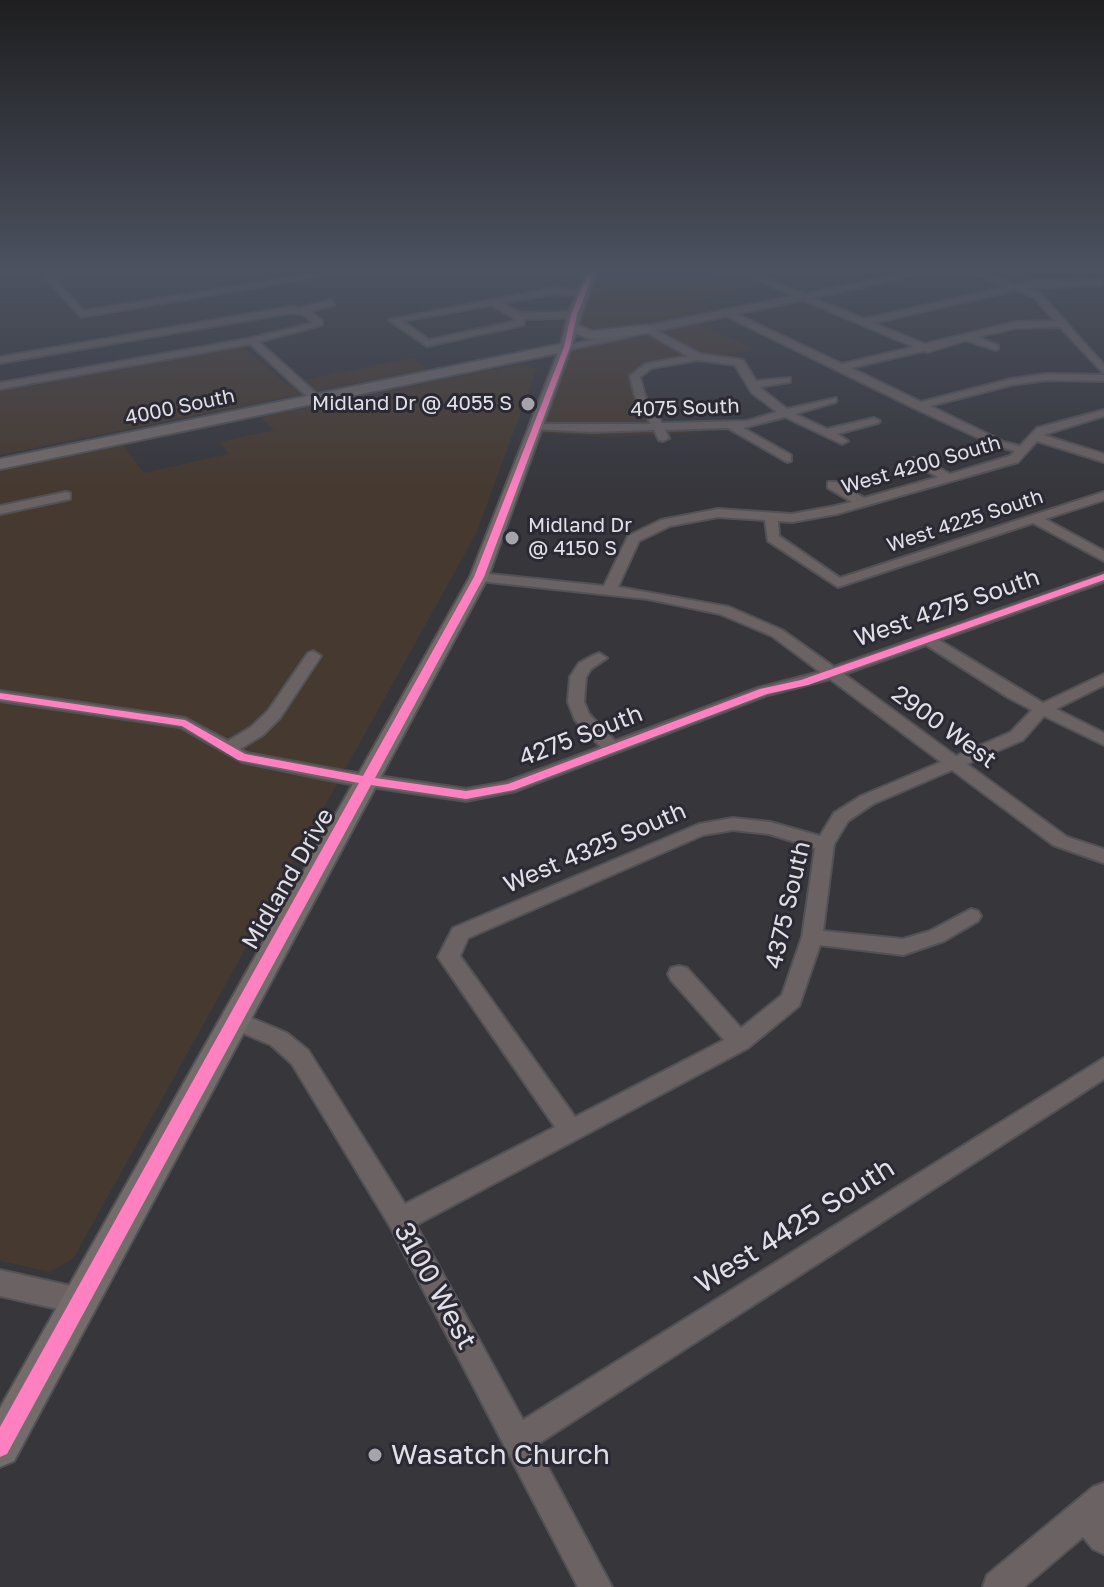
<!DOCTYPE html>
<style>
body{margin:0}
canvas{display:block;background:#36363b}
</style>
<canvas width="1104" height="1587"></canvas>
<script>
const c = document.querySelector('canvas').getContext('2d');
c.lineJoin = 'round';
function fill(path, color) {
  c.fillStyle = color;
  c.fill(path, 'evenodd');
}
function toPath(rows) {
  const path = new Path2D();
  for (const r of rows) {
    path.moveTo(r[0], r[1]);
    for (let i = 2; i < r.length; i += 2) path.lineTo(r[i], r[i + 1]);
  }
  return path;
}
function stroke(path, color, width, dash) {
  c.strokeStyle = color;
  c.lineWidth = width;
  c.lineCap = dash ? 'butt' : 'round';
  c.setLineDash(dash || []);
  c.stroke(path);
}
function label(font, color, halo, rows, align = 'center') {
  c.font = font + ' "Golos Text",sans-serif';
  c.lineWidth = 6;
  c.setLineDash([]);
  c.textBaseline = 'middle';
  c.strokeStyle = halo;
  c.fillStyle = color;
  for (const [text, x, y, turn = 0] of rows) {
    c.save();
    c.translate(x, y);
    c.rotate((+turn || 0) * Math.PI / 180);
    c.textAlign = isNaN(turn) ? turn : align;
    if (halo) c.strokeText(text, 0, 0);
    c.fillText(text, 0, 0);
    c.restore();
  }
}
fill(toPath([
 [599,270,691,270,739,292,694,301,717,312,599,337,577,334],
 [696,323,755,349,649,370,641,376,641,383,664,424,701,424,702,432,604,437,543,433,572,349],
 [242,346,286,384,412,358,426,369,0,455,0,390],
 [521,364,537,368,476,534,73,1259,50,1272,0,1261,0,471,123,446,144,473,229,454,220,442,274,430,261,417]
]), '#46392f');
const minor = toPath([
 [45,270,53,270,52,273,95,270,55,278,83,311,339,270,357,270,81,317,44,276,45,270],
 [735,270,752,273,784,270,761,276,805,294,921,270,936,270,813,298,865,319,1006,287,964,270,975,270,1016,285,1030,281,1104,280,1101,285,1025,288,1040,293,1104,365,1104,374,1060,327,1015,328,977,337,998,345,998,349,995,350,966,340,928,352,923,351,851,368,921,402,1011,379,1047,374,1104,375,1104,381,1047,380,1011,385,930,406,1004,442,1020,446,1037,428,1104,410,1104,416,1043,435,1104,454,1104,462,1037,441,1018,462,837,514,792,522,778,521,779,536,840,578,1104,492,1104,500,1045,519,1104,551,1104,561,1033,523,838,587,768,541,765,520,718,517,670,526,639,541,618,587,729,607,782,630,834,667,1104,573,1104,582,939,640,1043,703,1104,674,1104,685,1056,709,1104,733,1104,745,1044,716,1023,740,967,764,1067,837,1104,849,1104,863,1053,845,952,770,873,804,848,821,834,844,823,931,903,939,930,931,971,909,978,911,981,916,978,921,944,941,903,955,820,945,799,1006,748,1048,416,1225,523,1420,1104,1058,1104,1079,536,1445,612,1587,578,1587,391,1228,292,1064,271,1045,226,1026,223,1020,226,1014,234,1011,242,1014,287,1033,308,1050,405,1204,555,1127,438,957,453,928,699,824,733,818,770,822,820,836,834,813,861,796,941,762,830,679,768,695,516,791,466,801,344,783,242,762,180,727,0,701,0,691,185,718,228,741,251,727,268,711,308,653,313,651,321,656,280,718,263,735,240,749,247,753,344,771,466,789,506,782,601,747,575,720,568,702,570,677,579,663,594,655,599,653,607,658,591,669,586,677,584,702,589,714,615,741,758,688,820,672,772,636,720,614,648,599,479,581,472,577,479,573,604,586,628,536,661,520,718,509,792,514,835,506,852,502,828,488,828,482,836,482,864,498,938,477,913,464,913,458,921,458,950,474,1010,456,1015,451,996,446,914,408,726,316,657,331,700,354,743,360,756,381,790,378,790,382,759,387,787,409,836,398,836,402,795,414,827,429,874,418,880,421,878,423,837,434,848,441,842,444,785,417,743,428,791,455,791,461,787,462,728,428,665,430,669,438,663,441,659,440,654,430,591,432,532,429,532,425,536,424,651,424,635,396,630,376,645,364,688,356,647,333,567,350,562,347,647,326,794,296,735,270],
 [1015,290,1034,297,1055,321,1015,322,925,344,873,323,1015,290],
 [803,300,914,347,842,364,736,314,803,300],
 [698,360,735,365,752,393,777,412,747,421,662,423,645,396,640,377,652,368,698,360],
 [926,645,1009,698,1032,710,1011,732,956,756,844,674,926,645],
 [733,830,769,834,815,848,802,937,782,995,741,1028,687,968,679,966,671,968,668,974,671,980,724,1040,575,1117,460,956,468,938,703,835,733,830],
 [553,288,587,292,583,295,553,294,501,303,520,313,574,312,577,317,524,319,524,325,427,346,389,320,553,288],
 [491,305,514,318,516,321,429,340,402,321,491,305],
 [331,300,334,305,310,311,322,321,322,325,259,342,320,397,320,401,312,401,250,344,0,389,0,383,252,338,313,323,303,314,290,313,0,363,0,357,290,307,300,308,331,300],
 [66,492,70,493,70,499,0,514,0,506,66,492],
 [0,1270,80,1288,90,1292,94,1301,90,1310,80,1314,0,1296,0,1270],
 [1104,1483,1104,1554,1093,1549,1083,1537,1024,1587,983,1587,987,1575,1093,1487,1104,1483]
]);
const major = toPath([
 [586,270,598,270,578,325,592,331,647,325,653,329,647,333,591,339,576,334,488,577,14,1461,0,1467,0,1408,470,577,558,353,0,469,0,459,561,344,568,315,586,270]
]);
stroke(minor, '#525256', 4);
stroke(major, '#525256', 4);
fill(minor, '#6b6263');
fill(major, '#746b6b');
fill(toPath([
 [589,270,595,270,577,315,570,347,484,577,375,778,466,791,508,784,760,689,801,680,1104,574,1104,580,808,685,767,694,514,790,466,799,371,785,7,1454,0,1457,0,1427,359,783,238,760,182,726,0,699,0,693,185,720,245,754,363,776,474,577,564,347,571,315,589,270]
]), '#ff80c0');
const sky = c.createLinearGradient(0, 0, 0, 492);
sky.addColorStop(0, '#1e1e20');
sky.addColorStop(0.55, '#4c5260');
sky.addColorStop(1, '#4c526000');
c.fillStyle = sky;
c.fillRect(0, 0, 1104, 492);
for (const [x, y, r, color] of [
 [528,404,8,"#a6a4ab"],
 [512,538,8,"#a6a4ab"],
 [375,1455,8,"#a6a4ab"]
]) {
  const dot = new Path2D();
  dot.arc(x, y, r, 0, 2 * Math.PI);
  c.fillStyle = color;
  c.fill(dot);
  stroke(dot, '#2b2933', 3);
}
label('20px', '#e2e0e7', '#2b2933', [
 ["Midland Dr @ 4055 S",512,404],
 ["Midland Dr",528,526,"left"],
 ["@ 4150 S",528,549,"left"]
], 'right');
label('20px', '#e2e0e7', '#2b2933', [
 ["4000 South",180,407,-12],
 ["4075 South",685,408,-2],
 ["West 4200 South",921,465,-16],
 ["West 4225 South",965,521,-18]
]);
label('24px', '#e2e0e7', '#2b2933', [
 ["West 4275 South",947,608,-19],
 ["2900 West",944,727,36],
 ["4275 South",581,736,-21],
 ["West 4325 South",595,848,-23],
 ["Midland Drive",288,879,-60],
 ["4375 South",788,905,-77]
]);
label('28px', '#e2e0e7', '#2b2933', [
 ["West 4425 South",795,1226,-32],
 ["3100 West",435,1286,61]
]);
label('28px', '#e2e0e7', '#2b2933', [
 ["Wasatch Church",391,1455]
], 'left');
</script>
